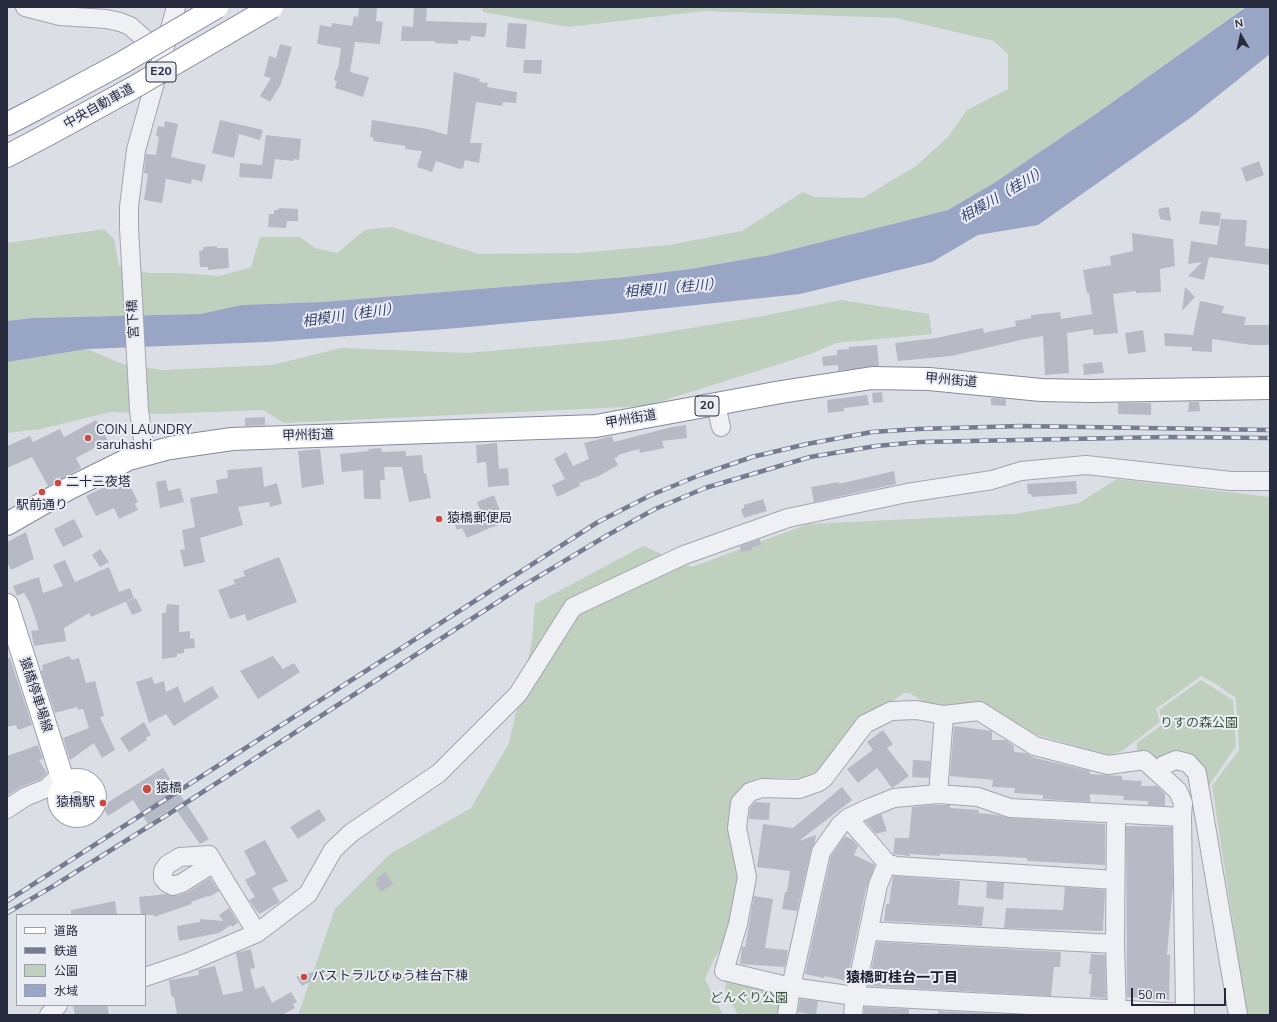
<!DOCTYPE html>
<meta charset="utf-8">
<style>
body{margin:0}
#map{position:relative;width:1277px;height:1022px;overflow:hidden;background:#dcdee6;font-family:"Nunito Sans","Noto Sans JP",sans-serif}
canvas{display:block}
.frame{position:absolute;inset:0;border:8px solid #272a3c;pointer-events:none}
.legend{position:absolute;left:16px;top:914px;width:130px;height:92px;box-sizing:border-box;background:#ebedf4;border:1px solid #9d9faa;margin:0;padding:5px 7px;list-style:none;font-size:12px;color:#272a3c}
.legend li{display:flex;align-items:center;gap:8px;height:20px}
.legend b{width:20px;border:1px solid #9d9faa}
.north{position:absolute;left:1221px;top:16px;width:40px;height:40px;-webkit-text-stroke:3px #ebedf4;paint-order:stroke;rotate:351deg;font-size:11px;font-weight:700;line-height:16px;text-align:center;color:#272a3c}
.north::after{content:'';display:block;margin:auto;width:14px;height:18px;background:#272a3c;clip-path:polygon(50% 0,100% 100%,50% 72%,0 100%)}
.scale{position:absolute;left:1131px;top:988px;width:95px;height:18px;box-sizing:border-box;border:2px solid #272a3c;border-top:0;padding-left:5px;font-size:12px;line-height:14px;white-space:nowrap;color:#272a3c;-webkit-text-stroke:3px #ebedf4;paint-order:stroke}
</style>
<div id="map">
<canvas width="1277" height="1022"></canvas>
<div class="frame"></div>
<ul class="legend">
<li><b style="height:5px;background:#fff"></b>道路</li>
<li><b style="height:5px;background:#767b8f"></b>鉄道</li>
<li><b style="height:11px;background:#bfd0be"></b>公園</li>
<li><b style="height:11px;background:#98a5c5"></b>水域</li>
</ul>
<div class="north">N</div>
<div class="scale">50 m</div>
</div>
<script>
const c = document.querySelector('canvas').getContext('2d');
c.lineJoin = 'round';
function fill(path, color) {
  c.fillStyle = color;
  c.fill(path, 'evenodd');
}
function toPath(rows) {
  const path = new Path2D();
  for (const r of rows) {
    if (r.length === 3) {
      path.moveTo(r[0] + r[2], r[1]);
      path.arc(r[0], r[1], r[2], 0, 2 * Math.PI);
      continue;
    }
    path.moveTo(r[0], r[1]);
    for (let i = 2; i < r.length; i += 2) path.lineTo(r[i], r[i + 1]);
  }
  return path;
}
function stroke(path, color, width, dash) {
  c.strokeStyle = color;
  c.lineWidth = width;
  c.lineCap = dash ? 'butt' : 'round';
  c.setLineDash(dash || []);
  c.stroke(path);
}
function label(font, color, halo, rows, align = 'center') {
  c.font = font + ' "Nunito Sans","Noto Sans JP",sans-serif';
  c.lineWidth = 4;
  c.setLineDash([]);
  c.textBaseline = 'middle';
  c.strokeStyle = halo;
  c.fillStyle = color;
  for (const [text, x, y, turn = 0] of rows) {
    c.save();
    c.translate(x, y);
    c.rotate((+turn || 0) * Math.PI / 180);
    c.textAlign = isNaN(turn) ? turn : align;
    if (halo) c.strokeText(text, 0, 0);
    c.fillText(text, 0, 0);
    c.restore();
  }
}
fill(toPath([
 [482,7,1243,7,1240,11,1093,116,994,183,948,210,770,255,690,269,625,277,322,302,242,305,200,314,32,318,7,321,7,243,104,229,114,239,119,266,149,273,181,273,220,276,251,267,260,237,300,237,315,248,337,253,365,230,391,227,479,254,578,253,669,245,742,231,803,192,815,197,863,198,916,166,948,137,967,110,1008,89,1008,54,994,41,896,18,705,11,568,27,483,12],
 [841,300,929,314,932,334,836,343,808,355,646,406,284,423,263,410,161,414,111,412,41,429,7,433,7,362,87,349,122,364,163,370,272,365,341,348,467,353,625,339,763,316],
 [1117,479,1270,497,1270,1015,1247,1015,1212,786,1239,750,1236,698,1214,683,1201,676,1156,709,1160,722,1122,751,1108,755,1034,734,981,702,950,706,923,702,910,693,904,693,888,704,861,716,827,763,816,772,801,778,759,778,750,781,732,798,728,828,739,877,724,943,714,959,705,979,723,1015,298,1015,335,909,390,854,471,808,509,743,532,641,535,604,643,546,692,567,808,524,1014,514,1079,503],
 [1201,680,1233,700,1236,746,1206,790,1202,772,1160,761,1148,753,1137,755,1137,743,1163,724,1159,710],
 [727,976,782,994,781,1015,738,1015,725,991]
]), '#bfd0be');
fill(toPath([
 [1246,7,1270,7,1270,54,1190,118,1038,225,978,235,932,262,800,294,611,314,446,329,266,342,87,349,7,362,7,321,32,318,200,314,242,305,322,302,625,277,690,269,770,255,948,210,994,183,1093,116]
]), '#98a5c5');
fill(toPath([
 [359,7,377,8,376,21,383,22,380,44,355,42,350,72,369,77,363,97,335,88,337,81,334,80,337,69,338,69,341,48,317,44,320,25,331,27,332,23,352,26,354,16,358,17],
 [414,7,427,8,426,21,487,23,485,37,471,36,470,41,458,40,458,44,435,43,435,41,401,41,402,26,413,27],
 [508,23,527,24,525,49,506,47],
 [280,44,292,47,281,84,270,102,260,96,271,78,264,76,269,56,276,58],
 [524,60,542,60,541,74,523,73],
 [454,72,480,79,479,82,488,83,487,87,517,92,516,103,503,102,502,106,476,102,470,143,482,143,479,163,465,160,463,168,460,169,436,161,432,172,417,167,422,151,405,149,406,146,373,141,374,138,370,137,372,120,428,129,447,135],
 [220,120,263,130,260,140,239,134,234,158,212,153],
 [165,121,178,124,171,157,206,165,202,182,192,179,191,184,166,179,162,203,144,200,148,174,144,173,146,154,156,155,159,137,156,136,158,126,164,127],
 [266,135,301,139,299,160,294,159,293,161,275,159,272,179,239,177,240,163,262,165],
 [1259,161,1264,175,1246,182,1241,168],
 [1169,207,1171,221,1160,219,1158,209],
 [279,208,298,209,298,221,287,221,286,228,268,227,269,214,274,214,274,210,278,210],
 [1201,211,1221,213,1219,226,1199,224],
 [1221,219,1247,220,1245,246,1270,249,1270,265,1209,257,1204,280,1188,276,1202,262,1188,264,1191,241,1217,245],
 [1132,233,1173,239,1175,266,1160,269,1161,292,1136,293,1136,291,1113,294,1118,333,1094,335,1093,329,1067,333,1069,373,1045,375,1043,336,1025,339,951,356,898,361,895,343,936,338,983,328,984,333,1016,326,1015,321,1031,318,1031,315,1060,312,1061,319,1092,314,1089,293,1087,293,1083,270,1111,265,1110,256,1133,251],
 [217,246,217,248,228,248,229,268,208,270,208,267,200,267,199,251,203,250,203,247],
 [1185,287,1195,297,1182,311],
 [1200,301,1224,306,1222,313,1246,317,1244,325,1270,325,1270,345,1251,345,1212,339,1212,352,1192,351,1192,347,1165,346,1164,333,1193,335],
 [1143,330,1146,352,1128,354,1125,333],
 [877,345,879,366,838,371,838,365,823,366,822,357,837,355,837,350,849,349,849,347],
 [1102,362,1104,373,1084,375,1083,364],
 [882,392,883,402,873,403,872,393],
 [867,395,869,405,844,408,844,411,828,413,827,400],
 [991,398,1006,399,1006,406,991,405],
 [1189,402,1199,402,1200,411,1188,412],
 [1118,403,1151,403,1151,415,1118,414],
 [265,417,265,425,245,426,245,418],
 [96,420,108,441,76,458,81,468,48,486,32,457,7,468,7,446,30,436,33,442,60,429,64,437],
 [686,425,687,438,662,441,664,448,640,453,639,449,618,455,618,457,614,458,618,465,599,476,579,483,580,486,557,497,552,485,565,479,554,459,566,452,573,466,589,459,584,443,612,436,614,442,672,427],
 [497,443,499,469,508,468,509,485,488,487,486,462,477,463,476,445],
 [381,448,382,452,406,451,406,456,422,455,424,474,426,473,431,498,409,502,402,467,384,467,385,480,380,480,381,499,364,499,363,470,342,472,340,454,369,451,368,449],
 [320,449,324,484,302,488,298,451],
 [262,467,264,487,277,483,282,504,270,507,269,502,238,507,243,525,200,538,205,562,184,567,180,550,185,549,182,530,195,527,190,498,218,493,216,480,228,478,227,470],
 [894,471,896,484,814,502,811,487,839,482,839,484],
 [166,480,168,491,180,488,184,502,160,508,156,482],
 [1076,481,1077,494,1032,497,1031,494,1028,494,1027,484],
 [128,482,138,502,135,504,138,510,119,519,114,508,96,516,86,496,109,485,111,490],
 [494,495,505,524,492,527,467,538,462,528,457,530,453,520,480,510,477,502],
 [763,499,767,511,744,518,741,509,744,508,744,505],
 [74,519,83,537,63,547,54,529],
 [26,532,34,559,11,570,7,562,7,542],
 [760,539,761,545,752,547,752,550,741,552,740,546],
 [100,549,109,562,100,567,92,555],
 [279,557,297,602,247,621,245,614,230,619,218,590,235,584,233,580,245,576,243,571],
 [65,560,75,582,109,567,119,592,130,588,134,598,91,617,89,613,64,628,66,641,34,646,31,631,39,630,30,603,24,593,17,596,13,586,39,577,43,593,63,586,53,565],
 [136,598,142,611,132,615,126,602],
 [167,604,179,605,179,632,190,631,190,639,194,638,195,648,184,649,184,653,177,654,177,657,162,659,162,613,166,613],
 [69,656,72,660,79,658,86,683,95,681,104,716,100,717,115,750,102,758,94,743,70,760,63,738,89,728,83,709,78,710,77,707,55,713,41,671,43,670,42,665],
 [273,656,283,669,294,663,300,672,258,699,240,671],
 [7,658,10,658,32,725,18,730,16,725,7,727],
 [152,677,154,684,164,681,166,692,178,686,184,703,212,686,219,697,174,726,166,714,149,723,136,682],
 [144,722,151,735,145,738,147,740,129,752,120,738],
 [954,726,992,731,992,740,1006,740,1014,746,1014,752,1026,753,1035,758,1090,771,1090,774,1122,776,1122,780,1142,781,1141,786,1157,786,1165,794,1165,806,1148,805,1148,801,1123,800,1124,796,1090,794,1090,802,1043,799,1043,795,1014,793,1015,788,992,787,993,780,950,776],
 [883,730,893,744,887,748,909,776,892,788,877,768,858,783,847,769,873,750,867,742],
 [38,745,43,759,39,760,47,773,41,779,21,787,7,796,7,756],
 [913,760,930,761,929,778,912,777],
 [163,768,209,839,200,844,174,807,148,824,133,800,108,816,102,806],
 [842,787,852,800,799,841,816,835,815,842,811,850,797,911,782,909,785,892,787,892,790,871,757,867,763,824,793,828],
 [755,802,770,803,769,820,749,819,750,808],
 [933,805,950,805,950,808,979,810,978,813,997,815,1009,818,1105,824,1105,865,1027,861,1027,858,993,856,940,854,940,856,910,854,910,856,893,854,895,838,909,838,912,807],
 [319,809,326,820,298,839,290,827],
 [881,814,887,831,876,834,865,821],
 [1126,826,1172,827,1173,884,1167,955,1170,955,1169,1000,1127,997],
 [845,836,853,840,858,846,854,855,875,865,866,889,847,981,825,976,824,978,805,974,831,856],
 [265,840,288,881,272,888,280,902,259,914,249,900,255,897,245,880,256,874,244,851],
 [385,872,393,884,381,892,375,883,378,881,376,878],
 [893,876,960,881,958,905,984,907,982,926,884,921,886,904,889,904],
 [210,878,219,891,209,897,208,896,191,902,192,904,154,917,154,915,141,915,139,897,166,894,176,896,188,892],
 [987,882,1004,883,1003,900,986,898],
 [1065,887,1105,890,1103,931,1004,928,1006,908,1063,910],
 [754,896,773,899,765,948,788,950,785,967,740,964,742,947,745,947],
 [115,901,117,915,71,915,71,910],
 [229,908,238,923,232,927,231,925,219,933,179,941,177,926,200,922,200,919,223,921,219,915],
 [877,942,1061,952,1060,967,1054,967,1051,996,868,986],
 [251,949,255,968,250,969,255,989,264,986,272,1003,291,992,297,1002,293,1004,295,1008,282,1015,177,1015,174,997,172,997,171,994,169,980,199,975,198,970,215,966,223,995,243,991,236,953],
 [1091,954,1105,955,1106,998,1090,997,1092,974,1089,974],
 [326,968,328,972,302,986,296,977],
 [800,999,818,1001,816,1015,798,1012],
 [73,1005,107,1005,109,1015,75,1015],
 [864,1007,909,1009,909,1015,864,1015],
 [938,1011,1020,1015,938,1015]
]), '#b7b9c5');
const minor = toPath([
 [25,7,60,16,106,19,120,22,130,26,162,54],
 [716,405,721,427],
 [145,454,139,410,129,228,129,207,136,150,176,7],
 [1158,772,1164,765,1176,760,1188,763,1197,773,1238,1015],
 [938,794,944,715],
 [7,809,25,797,47,788,61,774],
 [1116,814,1115,944,1117,1015],
 [848,818,887,863],
 [215,865,209,855,180,857,167,865,163,871,163,878,167,883,173,886,182,883,209,866,215,865,257,933],
 [869,931,1115,944],
 [145,977,189,962,257,933,308,894,333,850,351,833,439,773,518,694,573,607,684,555,788,518,907,493,992,480,1021,471,1086,465,1231,481,1270,481],
 [49,1015,58,1005],
 [787,1015,791,987,821,852,840,825,848,818,869,808,894,798,938,794,978,797,1010,808,1182,817],
 [853,1015,855,996,878,885,887,863,896,866,1115,880],
 [1185,1015,1185,1013,1182,817,1183,803,1178,791,1144,760,1108,765,1035,746,979,711,944,715,916,710,891,711,865,724,824,778,819,782,799,789,762,788,750,792,740,803,737,828,747,877,738,924,724,971,791,987,855,996,1185,1013]
]);
const major = toPath([
 [7,605,61,774,67,782],
 [77,798,18]
]);
const highway = toPath([
 [7,124,36,109],
 [7,156,47,135],
 [7,524,68,489,129,459,170,448,232,439,596,426,781,392,872,378,929,379,1041,390,1091,391,1270,388]
]);
stroke(minor, '#a2a4b0', 20);
stroke(major, '#9ca0b1', 24);
stroke(highway, '#84899c', 24);
stroke(minor, '#eff0f4', 18);
stroke(major, '#fff', 22);
stroke(highway, '#fff', 22);
const rail = toPath([
 [7,901,598,522,651,495,700,475,752,457,807,444,872,432,918,429,1021,426,1270,430],
 [7,913,55,885,167,815,521,587,606,536,655,509,705,488,810,457,876,446,920,442,1167,437,1270,438]
]);
stroke(rail, '#767b8f', 4.5);
stroke(rail, '#ebedf4', 3, [9]);
const highwayBridge = toPath([
 [36,109,120,64,217,7],
 [47,135,131,89,272,7]
]);
stroke(highwayBridge, '#84899c', 24, []);
stroke(highwayBridge, '#fff', 22);
for (const [x, y, r, color] of [
 [88,438,4,"#c94a43"],
 [58,483,4,"#c94a43"],
 [42,492,4,"#c94a43"],
 [439,519,4,"#c94a43"],
 [147,789,5,"#c94a43"],
 [103,803,4,"#c94a43"],
 [304,977,4,"#c94a43"]
]) {
  const dot = new Path2D();
  dot.arc(x, y, r, 0, 2 * Math.PI);
  c.fillStyle = color;
  c.fill(dot);
  stroke(dot, '#ebedf4', 1.5);
}
for (const [x, y, w] of [
 [161,72,30],
 [707,406,24]
]) {
  const box = new Path2D();
  box.roundRect(x - w / 2, y - 10, w, 20, 3);
  c.fillStyle = '#ebedf4';
  c.fill(box);
  stroke(box, '#272a3c', 1);
}
label('bold 12px', '#272a3c', null, [
 ["E20",161,72],
 ["20",707,406]
]);
label('13px', '#272a3c', '#ebedf4', [
 ["中央自動車道",99,107,-29],
 ["宮下橋",134,319,-93],
 ["甲州街道",951,381,5],
 ["甲州街道",631,420,-10],
 ["甲州街道",308,436,-2],
 ["猿橋停車場線",35,695,72]
]);
label('13px', '#272a3c', '#ebedf4', [
 ["COIN LAUNDRY",96,431],
 ["saruhashi",96,446],
 ["二十三夜塔",66,483],
 ["駅前通り",42,506,"center"],
 ["猿橋郵便局",447,519],
 ["猿橋",156,789],
 ["猿橋駅",95,803,"right"],
 ["パストラルびゅう桂台下棟",312,977]
], 'left');
label('13px', '#345735', '#ebedf4', [
 ["りすの森公園",1199,724],
 ["どんぐり公園",749,999]
]);
label('italic 14px', '#32416e', '#ebedf4', [
 ["相模川（桂川）",1004,195,-30],
 ["相模川（桂川）",673,289,-5],
 ["相模川（桂川）",351,316,-8]
]);
label('bold 14px', '#191c2c', '#ebedf4', [
 ["猿橋町桂台一丁目",902,979]
]);
</script>
